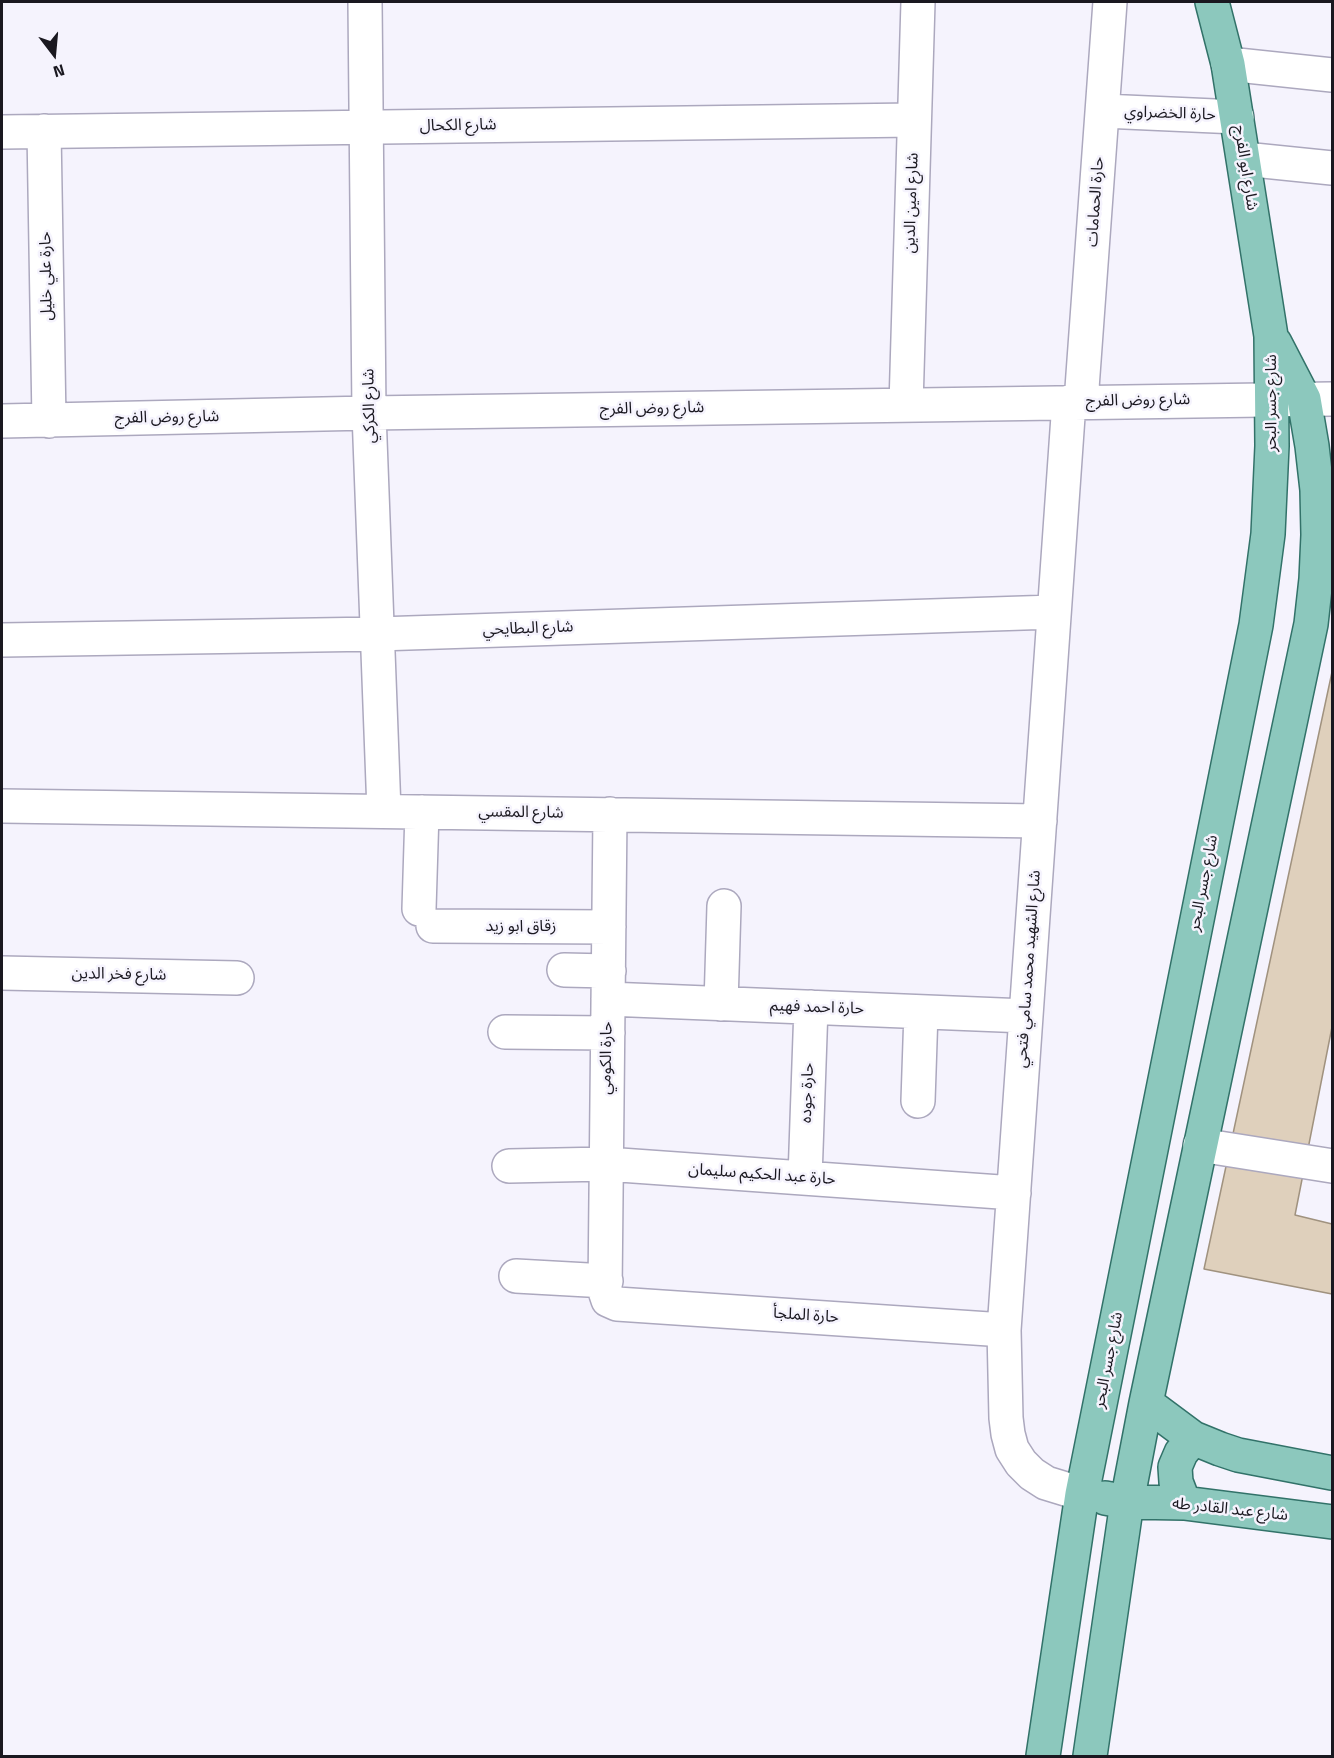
<!DOCTYPE html>
<meta charset="utf-8">
<style>
body{margin:0}
#map{position:relative;width:1334px;height:1758px;overflow:hidden;background:#f5f3fd;font-family:"Titillium Web",sans-serif}
canvas{display:block}
.frame{position:absolute;inset:0;border:3px solid #1a1820;pointer-events:none}
.north{position:absolute;left:24px;top:24px;width:60px;height:60px;-webkit-text-stroke:4px #f5f3fd;paint-order:stroke;rotate:164deg;font-size:16px;font-weight:700;line-height:24px;text-align:center;color:#1a1820}
.north::after{content:'';display:block;margin:auto;width:21px;height:27px;background:#1a1820;clip-path:polygon(50% 0,100% 100%,50% 72%,0 100%)}
</style>
<div id="map">
<canvas width="1334" height="1758"></canvas>
<div class="frame"></div>
<div class="north">N</div>
</div>
<script>
const c = document.querySelector('canvas').getContext('2d');
c.lineJoin = 'round';
function fill(path, color) {
  c.fillStyle = color;
  c.fill(path, 'evenodd');
}
function toPath(rows) {
  const path = new Path2D();
  for (const r of rows) {
    path.moveTo(r[0], r[1]);
    for (let i = 2; i < r.length; i += 2) path.lineTo(r[i], r[i + 1]);
  }
  return path;
}
function stroke(path, color, width, dash) {
  c.strokeStyle = color;
  c.lineWidth = width;
  c.lineCap = dash ? 'butt' : 'round';
  c.setLineDash(dash || []);
  c.stroke(path);
}
function label(font, color, halo, rows, align = 'center') {
  c.font = font + ' "Titillium Web","Noto Sans Arabic",sans-serif';
  c.lineWidth = 5;
  c.setLineDash([]);
  c.textBaseline = 'middle';
  c.strokeStyle = halo;
  c.fillStyle = color;
  for (const [text, x, y, turn = 0] of rows) {
    c.save();
    c.translate(x, y);
    c.rotate((+turn || 0) * Math.PI / 180);
    c.textAlign = isNaN(turn) ? turn : align;
    if (halo) c.strokeText(text, 0, 0);
    c.fillText(text, 0, 0);
    c.restore();
  }
}
const building = toPath([
 [1332,672,1332,1027,1295,1215,1332,1224,1332,1294,1204,1269,1332,672]
]);
fill(building, '#dfd0bc');
stroke(building, '#a0927f', 1.5);
const minor = toPath([
 [365,2,369,413,384,811],
 [1228,64,1332,75],
 [1103,111,1237,117],
 [44,131,49,421],
 [2,132,914,120],
 [1244,159,1332,168],
 [1069,402,1004,1330,1006,1418,1008,1434,1012,1449,1021,1463,1032,1474,1046,1483,1082,1494],
 [1081,402,1110,2],
 [906,405,918,2],
 [2,421,369,413,1332,399],
 [2,640,378,634,1054,612],
 [2,806,1040,821],
 [610,814,605,1291,608,1300,617,1304,1004,1330],
 [419,909,422,812],
 [433,926,609,927],
 [564,970,609,971],
 [2,973,237,978],
 [608,999,1026,1016],
 [721,1004,724,906],
 [505,1032,608,1033],
 [918,1101,921,1012],
 [1200,1145,1332,1166],
 [509,1166,606,1164,1014,1193],
 [805,1178,811,1007],
 [516,1276,606,1281]
]);
const major = toPath([
 [1146,1403,1193,1438,1220,1449,1238,1455,1332,1473],
 [1105,1498,1127,1502,1184,1503,1332,1522],
 [1184,1503,1176,1482,1175,1467,1181,1453,1193,1438],
 [1043,1756,1082,1494,1256,625,1268,534,1272,446,1271,336,1228,64,1212,2],
 [1090,1756,1127,1502,1146,1403,1311,624,1316,579,1318,535,1317,490,1312,446,1304,399,1275,343]
]);
stroke(minor, '#aca8be', 36);
stroke(major, '#327269', 36);
stroke(minor, '#fff', 33);
stroke(major, '#8cc8bd', 33);
label('16px', '#1a1820', '#f5f3fd', [
 ["حارة الخضراوي",1170,114,2],
 ["شارع الكحال",458,126,-1],
 ["شارع ابو الفرج",1245,168,81],
 ["حارة الحمامات",1096,202,-86],
 ["شارع امين الدين",912,203,-88],
 ["حارة علي خليل",47,276,-91],
 ["شارع روض الفرج",1138,401,-1],
 ["شارع جسر البحر",1272,403,-90],
 ["شارع الكركي",370,406,-91],
 ["شارع روض الفرج",652,409,-1],
 ["شارع روض الفرج",167,418,-1],
 ["شارع البطايحي",528,629,-2],
 ["شارع المقسي",521,813,1],
 ["شارع جسر البحر",1204,883,-79],
 ["زقاق ابو زيد",521,927],
 ["شارع الشهيد محمد سامي فتحي",1029,969,-86],
 ["شارع فخر الدين",119,975,1],
 ["حارة احمد فهيم",817,1008,2],
 ["حارة الكومي",607,1058,-89],
 ["حارة جوده",808,1093,-88],
 ["حارة عبد الحكيم سليمان",762,1175,4],
 ["حارة الملجأ",806,1316,4],
 ["شارع جسر البحر",1109,1360,-79],
 ["شارع عبد القادر طه",1230,1510,6]
]);
</script>
